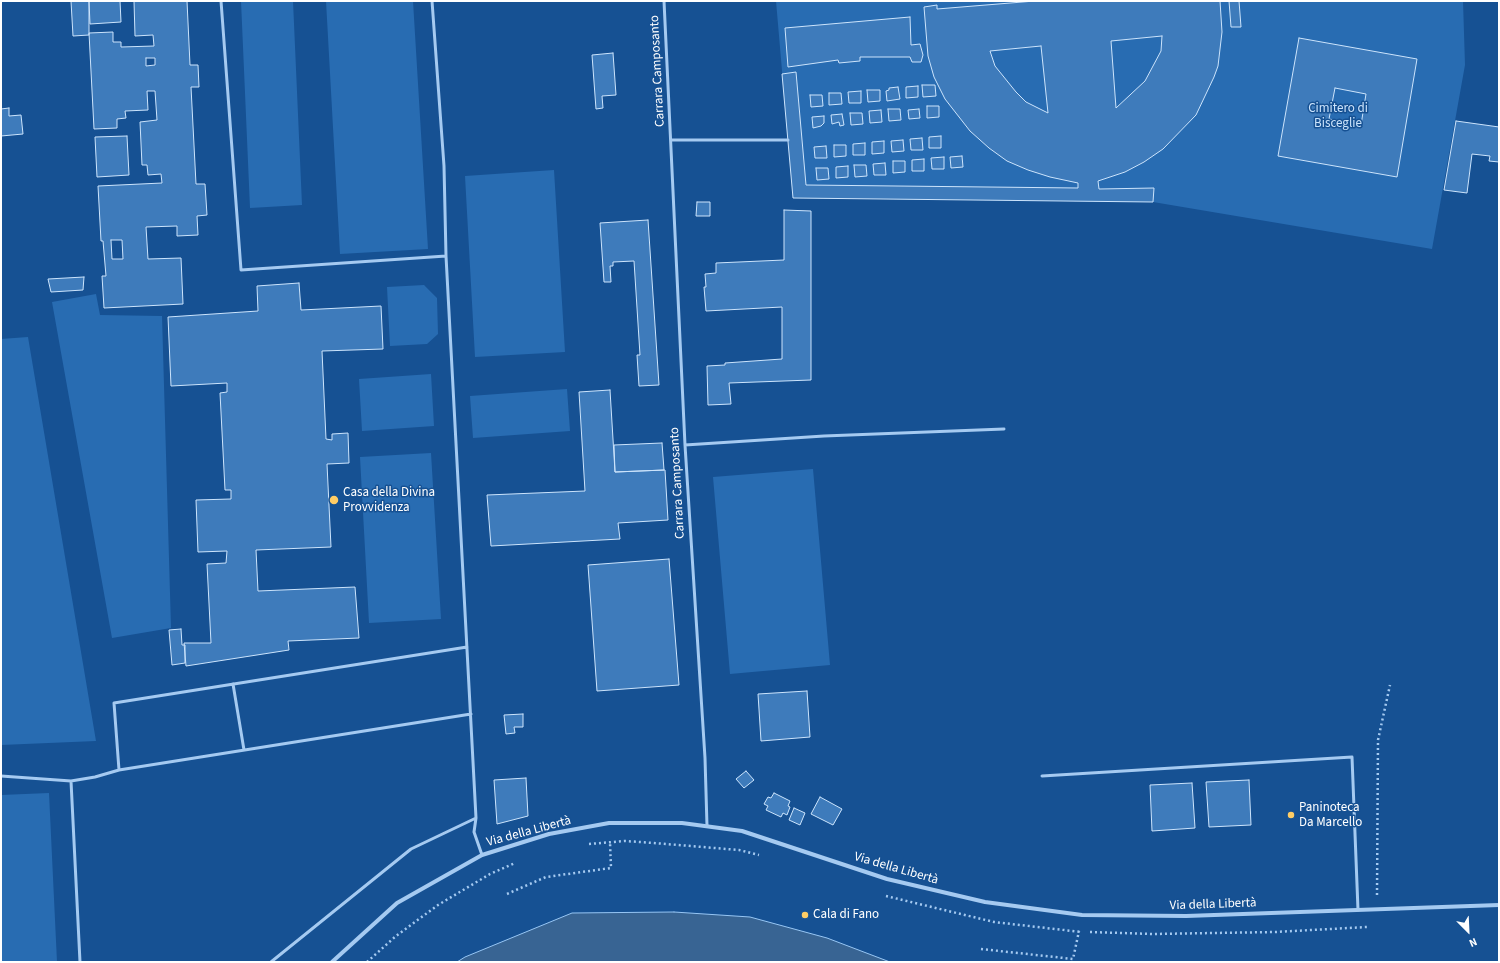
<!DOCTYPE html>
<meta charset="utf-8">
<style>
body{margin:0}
#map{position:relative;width:1500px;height:963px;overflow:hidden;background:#165193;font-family:"Source Sans 3",sans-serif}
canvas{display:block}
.frame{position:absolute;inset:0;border:2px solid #fff;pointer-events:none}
.north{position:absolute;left:1448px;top:911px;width:40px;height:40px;-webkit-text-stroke:3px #165193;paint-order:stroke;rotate:156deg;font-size:11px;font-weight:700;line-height:16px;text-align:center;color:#fff}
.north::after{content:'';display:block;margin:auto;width:14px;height:18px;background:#fff;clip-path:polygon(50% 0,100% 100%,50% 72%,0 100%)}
</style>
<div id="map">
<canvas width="1500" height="963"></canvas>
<div class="frame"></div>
<div class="north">N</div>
</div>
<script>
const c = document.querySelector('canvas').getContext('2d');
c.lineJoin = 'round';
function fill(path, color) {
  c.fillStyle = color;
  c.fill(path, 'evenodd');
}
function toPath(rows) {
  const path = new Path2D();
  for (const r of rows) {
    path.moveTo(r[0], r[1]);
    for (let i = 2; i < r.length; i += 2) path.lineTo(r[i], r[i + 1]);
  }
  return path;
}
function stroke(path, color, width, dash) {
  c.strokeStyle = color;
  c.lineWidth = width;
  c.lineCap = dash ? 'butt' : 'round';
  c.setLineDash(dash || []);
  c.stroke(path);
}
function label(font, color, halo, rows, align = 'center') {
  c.font = font + ' "Source Sans 3",sans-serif';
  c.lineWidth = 3;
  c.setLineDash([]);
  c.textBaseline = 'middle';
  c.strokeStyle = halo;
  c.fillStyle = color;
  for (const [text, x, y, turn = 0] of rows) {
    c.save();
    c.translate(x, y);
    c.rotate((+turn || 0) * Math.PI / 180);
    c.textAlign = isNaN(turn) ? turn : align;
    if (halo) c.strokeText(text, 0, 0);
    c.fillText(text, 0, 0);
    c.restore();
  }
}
fill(toPath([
 [241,1,293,1,302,205,250,208],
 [326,1,413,1,428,249,340,254],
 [776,1,1463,1,1465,65,1432,249,1153,202,793,198],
 [554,170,565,352,475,357,465,176],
 [424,285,437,298,438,334,427,344,390,346,387,287],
 [96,294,100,315,162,316,171,628,112,638,52,302],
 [28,337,96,741,1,745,1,339],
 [431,374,434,426,362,431,359,379],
 [567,389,570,431,473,438,470,396],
 [431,453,441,619,369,623,360,457],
 [813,469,830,665,730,674,713,477],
 [49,793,57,962,1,962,1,795]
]), '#286cb2');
const water = toPath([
 [674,912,750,917,827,938,890,962,457,962,465,957,572,913,674,912]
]);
fill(water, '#386493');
stroke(water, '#97c6f4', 1);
const building = toPath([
 [71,1,89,1,89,35,73,36,71,1],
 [89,1,120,1,121,22,90,24,89,1],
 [134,1,187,1,190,65,198,65,199,87,191,87,196,184,205,184,207,215,197,216,198,235,177,236,177,226,146,227,148,259,181,258,183,304,104,308,102,276,106,276,103,241,101,241,98,186,162,183,161,174,148,175,147,165,142,165,140,122,157,120,155,91,147,91,148,110,125,111,126,118,117,119,117,128,94,129,89,33,113,32,113,42,121,42,121,47,154,46,153,35,135,36,134,1],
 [146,58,155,58,155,65,146,66,146,58],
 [111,240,122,240,123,259,112,259,111,240],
 [1035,1,1220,1,1222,32,1218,66,1214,77,1196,115,1163,149,1144,162,1125,172,1098,181,1099,189,1154,188,1153,202,793,198,782,74,796,72,806,185,1078,188,1078,183,1050,177,1028,170,1007,161,989,148,970,131,945,99,934,77,928,56,924,7,937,5,937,9,1035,1],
 [1162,36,1161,51,1145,81,1116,108,1111,41,1162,36],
 [1041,46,1048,113,1026,102,1016,92,995,66,990,51,1041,46],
 [1229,1,1239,1,1241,27,1231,27,1229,1],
 [910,17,911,45,920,44,923,55,921,62,912,62,910,57,860,57,860,61,839,63,838,60,788,67,785,28,910,17],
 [1299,38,1417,59,1397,177,1278,156,1299,38],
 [1335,88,1366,94,1361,125,1329,119,1335,88],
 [613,53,616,95,602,96,603,108,596,109,592,55,613,53],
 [922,85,935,85,936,96,923,97,922,85],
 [918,86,918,97,906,98,906,87,918,86],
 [898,87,900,99,887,101,886,91,889,90,889,88,898,87],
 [867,90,880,90,880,101,868,102,867,90],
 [861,91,861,103,849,103,848,92,861,91],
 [829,93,841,93,842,104,829,105,829,93],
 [810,95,822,95,823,106,811,107,810,95],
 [927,106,939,106,939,117,927,118,927,106],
 [9,108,9,116,21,115,23,134,1,136,1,109,9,108],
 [888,109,900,109,901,120,889,121,888,109],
 [919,109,920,118,909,119,908,110,919,109],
 [881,110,882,122,870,123,869,111,881,110],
 [850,113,862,113,863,124,851,125,850,113],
 [842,114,844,125,840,126,839,122,832,124,831,115,842,114],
 [824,116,824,123,821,126,813,128,812,117,824,116],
 [1456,121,1499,127,1499,162,1489,161,1490,156,1472,154,1467,193,1444,190,1456,121],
 [127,136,129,175,97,177,95,137,127,136],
 [941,136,941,148,929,148,929,137,941,136],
 [922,138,923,150,911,150,910,139,922,138],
 [903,140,904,151,892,152,891,141,903,140],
 [884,141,884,153,872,154,872,142,884,141],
 [865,143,865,155,853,155,853,144,865,143],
 [834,145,846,145,846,156,834,157,834,145],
 [826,146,827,158,815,158,814,147,826,146],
 [962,156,963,167,951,168,950,157,962,156],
 [944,157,944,169,932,169,931,158,944,157],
 [924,159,924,171,912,171,912,160,924,159],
 [893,161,905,161,905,172,893,173,893,161],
 [885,163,886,175,874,175,873,164,885,163],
 [854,165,866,165,867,176,855,177,854,165],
 [848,166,848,177,836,178,836,167,848,166],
 [816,168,828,168,829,179,817,180,816,168],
 [697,202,710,202,710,216,696,216,697,202],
 [784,210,811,211,811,380,729,383,731,404,708,405,707,366,725,365,725,363,782,359,782,307,706,311,704,287,706,287,705,274,716,273,716,263,784,260,784,210],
 [648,220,659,385,639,386,637,355,640,355,634,261,613,262,613,266,610,266,611,282,604,282,600,223,648,220],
 [84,277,83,290,51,292,48,279,84,277],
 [299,283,301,310,381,306,383,349,322,351,326,439,332,440,332,434,348,433,349,463,327,464,331,547,256,550,258,591,355,587,359,638,288,641,289,650,186,666,184,643,211,643,207,564,226,563,227,551,198,552,196,500,231,499,231,490,225,490,220,393,227,392,227,383,171,386,168,317,258,311,257,286,299,283],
 [610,390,615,472,665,470,668,520,618,523,620,539,491,546,487,495,585,491,579,392,610,390],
 [662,443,664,470,615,472,614,445,662,443],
 [669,559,679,685,597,691,588,565,669,559],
 [181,629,182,645,185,645,185,663,172,665,169,630,181,629],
 [807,691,810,737,761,741,758,694,807,691],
 [523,714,523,727,514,727,515,733,506,734,504,715,523,714],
 [746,771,754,780,744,788,736,779,746,771],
 [526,778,528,816,497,824,494,780,526,778],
 [1249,780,1251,825,1209,827,1206,782,1249,780],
 [1192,783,1195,828,1152,831,1150,785,1192,783],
 [774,793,790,801,788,806,790,807,787,815,783,813,781,817,766,810,768,806,764,804,768,797,771,798,774,793],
 [820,797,842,809,833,825,811,814,820,797],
 [794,808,805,813,800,825,789,820,794,808]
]);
fill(building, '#3e7bbb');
stroke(building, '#cce4fc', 1);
stroke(toPath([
 [589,844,625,841,654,843,739,850,759,855],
 [507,894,546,877,611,868,610,842],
 [1377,895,1378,740,1390,685],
 [886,896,994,922,1081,932],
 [1090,932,1153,934,1275,932,1367,927],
 [981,949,1073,959,1079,931],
 [367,962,396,936,438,905,490,874,515,863]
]), '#a5caf1', 2.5, [2, 3]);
stroke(toPath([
 [221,1,241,270,446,256,476,818,411,849,271,962],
 [432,1,444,166,446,256],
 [664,1,685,445,705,758,707,826],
 [672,140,788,140],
 [685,445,824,436,1004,429],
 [233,684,244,750],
 [119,770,114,703,467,647],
 [1,776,71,781,95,777,119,770,471,714],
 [1042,776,1352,757,1358,910],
 [71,781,80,962],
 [476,818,474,832,482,855]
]), '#a5caf1', 3);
stroke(toPath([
 [332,962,397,903,482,855,549,834,609,823,682,823,742,831,887,879,985,902,1082,915,1186,916,1499,905]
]), '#a5caf1', 4);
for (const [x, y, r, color] of [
 [334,500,5,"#ffcd65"],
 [1291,815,4,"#ffcd65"],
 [805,915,4,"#ffcd65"]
]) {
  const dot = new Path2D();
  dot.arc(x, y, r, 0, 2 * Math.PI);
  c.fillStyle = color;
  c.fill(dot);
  stroke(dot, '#165193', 1.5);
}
label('13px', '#fff', '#165193', [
 ["Carrara Camposanto",658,71,-93],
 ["Carrara Camposanto",678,483,-93],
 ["Via della Libertà",529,832,-15],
 ["Via della Libertà",896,869,16],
 ["Via della Libertà",1213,905,-2]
]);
label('13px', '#cce4fc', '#165193', [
 ["Cimitero di",1338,109],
 ["Bisceglie",1338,124]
]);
label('13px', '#fff', '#165193', [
 ["Casa della Divina",343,493],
 ["Provvidenza",343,508],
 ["Paninoteca",1299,808],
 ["Da Marcello",1299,823],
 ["Cala di Fano",813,915]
], 'left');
</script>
